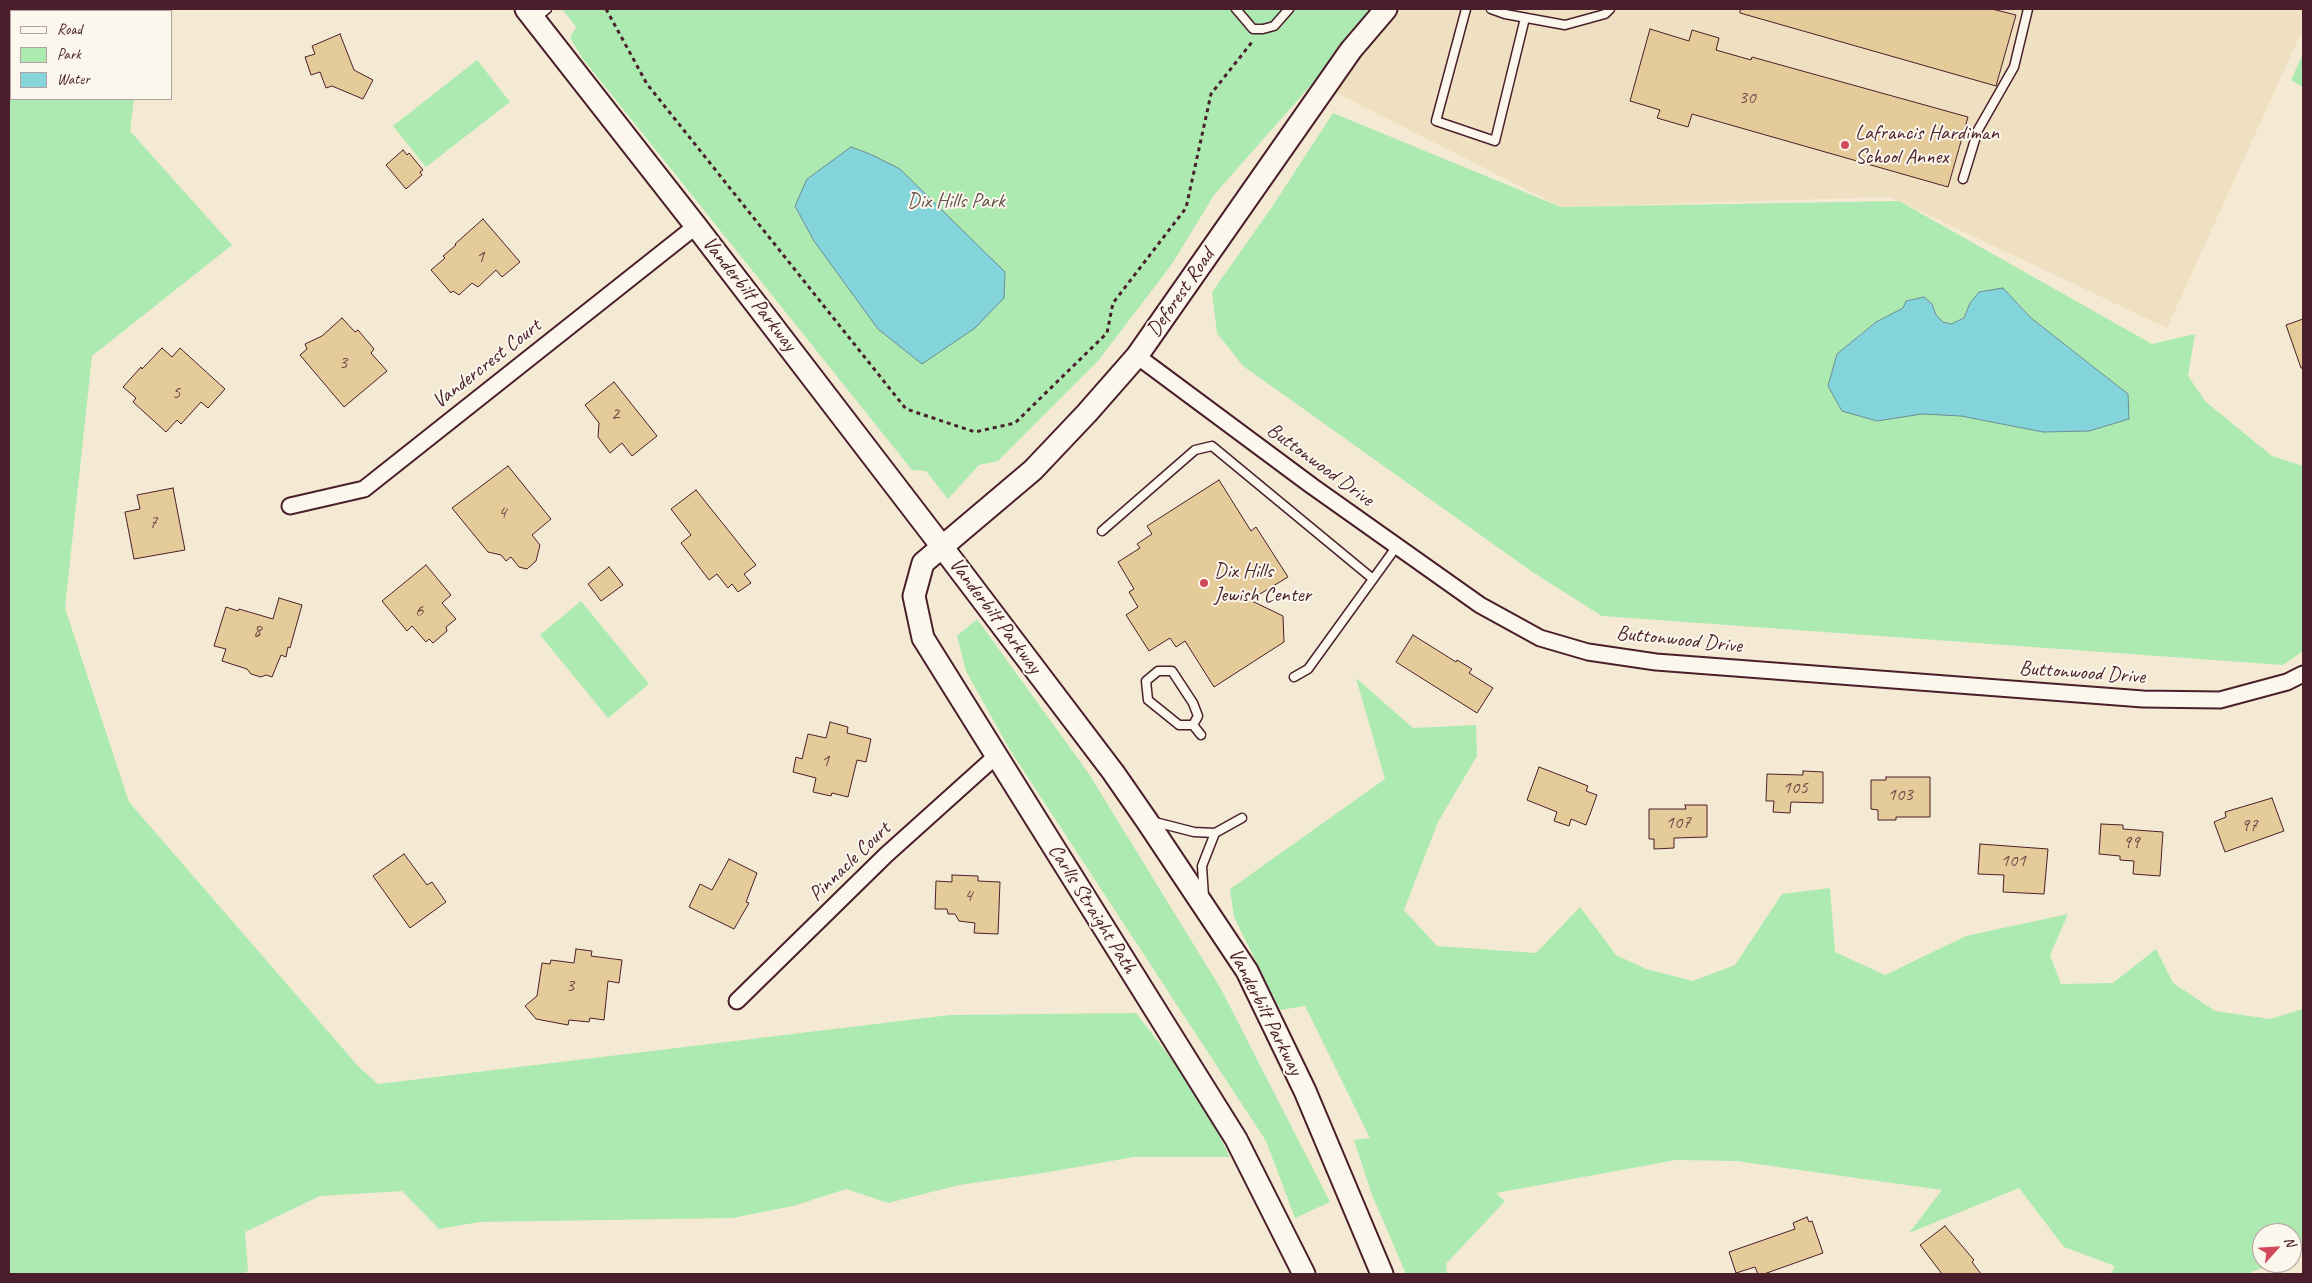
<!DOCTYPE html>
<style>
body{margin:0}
#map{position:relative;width:2312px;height:1283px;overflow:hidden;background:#f4ead3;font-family:Caveat,sans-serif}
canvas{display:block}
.frame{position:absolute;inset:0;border:10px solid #4a1f2b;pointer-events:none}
.legend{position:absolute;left:10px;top:10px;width:162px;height:90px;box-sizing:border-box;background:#fbf7ec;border:1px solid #b4a19f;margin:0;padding:6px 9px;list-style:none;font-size:15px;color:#4a1f2b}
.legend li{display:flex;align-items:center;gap:10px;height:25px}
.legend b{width:25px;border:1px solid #b4a19f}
.north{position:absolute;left:2252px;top:1223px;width:50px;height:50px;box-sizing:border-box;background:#fbf7ec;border:1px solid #b4a19f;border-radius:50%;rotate:64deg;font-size:14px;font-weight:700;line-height:20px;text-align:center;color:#4a1f2b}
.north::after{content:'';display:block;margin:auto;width:18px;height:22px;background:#d1495b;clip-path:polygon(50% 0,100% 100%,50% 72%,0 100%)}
</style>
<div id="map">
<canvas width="2312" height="1283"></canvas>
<div class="frame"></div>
<ul class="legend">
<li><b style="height:6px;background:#fbf7ec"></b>Road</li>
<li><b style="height:14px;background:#aceab1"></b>Park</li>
<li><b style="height:14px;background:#84d5db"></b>Water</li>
</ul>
<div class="north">N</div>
</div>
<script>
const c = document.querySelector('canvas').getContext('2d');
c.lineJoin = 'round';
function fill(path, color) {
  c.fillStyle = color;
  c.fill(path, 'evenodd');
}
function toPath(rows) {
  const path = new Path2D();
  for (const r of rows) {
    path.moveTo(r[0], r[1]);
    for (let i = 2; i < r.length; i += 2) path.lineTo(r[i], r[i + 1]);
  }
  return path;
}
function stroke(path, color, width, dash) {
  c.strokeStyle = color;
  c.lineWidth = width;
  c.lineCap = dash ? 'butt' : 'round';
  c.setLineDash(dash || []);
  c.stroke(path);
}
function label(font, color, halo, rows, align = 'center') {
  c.font = font + ' Caveat,sans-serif';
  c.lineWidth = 4;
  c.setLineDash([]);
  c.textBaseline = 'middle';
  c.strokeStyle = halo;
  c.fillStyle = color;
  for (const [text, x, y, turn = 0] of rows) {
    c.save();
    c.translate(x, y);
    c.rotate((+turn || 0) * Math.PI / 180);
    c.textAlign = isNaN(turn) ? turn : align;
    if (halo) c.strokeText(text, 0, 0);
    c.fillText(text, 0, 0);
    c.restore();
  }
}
fill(toPath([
 [1378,9,2303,9,2303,29,2167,328,1890,197,1561,207,1337,93,1355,33]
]), '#f0e0c2');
fill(toPath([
 [25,9,143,9,143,11,24,11],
 [562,9,1378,9,1214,195,1172,264,1098,361,998,461,979,465,948,499,926,471,912,470,583,59,570,38,576,27],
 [11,52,11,99,134,99,130,131,232,245,92,356,65,608,129,802,358,1066,378,1084,950,1015,1136,1013,1197,1092,1230,1157,1134,1157,1043,1173,959,1185,888,1203,846,1189,793,1206,732,1218,479,1222,439,1229,402,1191,320,1196,245,1232,248,1272,234,1274,9,1274,9,56],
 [2303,54,2303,87,2291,80],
 [477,60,510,102,426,167,393,126],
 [1333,113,1561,207,1899,201,2152,344,2195,334,2188,376,2206,402,2272,456,2303,466,2303,651,2283,665,1602,616,1534,573,1243,366,1217,333,1212,292,1272,207],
 [2017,302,2031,318,2127,393,2089,431,2043,432,1961,416,1922,414,1877,421,1860,335,1876,322,1903,308,1932,304,1936,315,1943,322,1951,324,1964,318,1970,303],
 [581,601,649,684,608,718,540,635],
 [977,619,1089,774,1221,989,1330,1202,1295,1218,1266,1141,1010,750,966,671,957,636],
 [1356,678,1413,728,1476,725,1477,756,1438,822,1404,910,1437,946,1536,953,1580,907,1616,955,1646,969,1693,981,1735,965,1782,894,1830,888,1835,952,1885,975,1966,936,2068,914,2050,955,2061,984,2113,983,2156,949,2173,983,2215,1011,2270,1019,2303,1009,2303,1249,2292,1254,2292,1233,2262,1233,2262,1263,2273,1263,2247,1274,2111,1274,2115,1266,2064,1247,2019,1188,1909,1233,1942,1190,1736,1161,1676,1160,1496,1193,1505,1201,1446,1264,1447,1274,1406,1274,1372,1195,1354,1140,1370,1138,1305,1006,1280,1010,1234,917,1230,889,1385,779]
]), '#aceab1');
const water = toPath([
 [851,147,870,154,900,169,1005,272,1004,298,975,328,922,364,878,329,814,241,795,206,807,179,851,147],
 [2003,288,2031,318,2128,394,2129,419,2089,431,2043,432,1961,416,1922,414,1877,421,1842,411,1828,386,1837,354,1876,322,1903,308,1906,301,1924,297,1932,304,1936,315,1943,322,1951,324,1964,318,1970,303,1979,292,2003,288]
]);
fill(water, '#84d5db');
stroke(water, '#6d8c95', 1);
const building = toPath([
 [1740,9,1992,9,2016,15,1996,86,1740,13,1740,9],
 [1650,29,1689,41,1692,30,1719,38,1716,50,1751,60,1752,57,1968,117,1948,187,1692,114,1688,127,1657,118,1660,110,1630,101,1650,29],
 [340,34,354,70,373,80,363,99,332,86,326,88,320,72,311,75,305,57,315,54,312,46,340,34],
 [403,150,407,155,409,153,423,170,420,172,422,175,406,189,386,165,403,150],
 [483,219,520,262,502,277,496,270,478,287,472,283,459,295,453,291,451,293,431,270,445,258,443,256,456,245,455,244,483,219],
 [342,318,355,332,358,330,374,349,371,353,387,371,344,407,300,355,307,349,305,344,322,336,342,318],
 [2303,319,2303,368,2301,368,2286,325,2303,319],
 [162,348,172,357,180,348,225,389,208,408,201,402,181,424,177,420,166,432,133,402,136,398,123,387,141,367,142,369,162,348],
 [614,382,657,436,632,456,622,443,610,453,598,437,599,423,585,405,614,382],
 [508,466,551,519,532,535,540,545,536,561,527,569,519,567,511,557,506,561,501,555,488,552,452,508,508,466],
 [1219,480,1251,531,1256,527,1288,577,1250,600,1283,616,1284,642,1214,687,1185,641,1176,647,1170,638,1149,651,1126,615,1138,607,1129,592,1134,589,1118,562,1140,548,1137,544,1152,534,1147,526,1219,480],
 [173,488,185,550,134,559,125,512,140,509,137,495,173,488],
 [696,490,756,565,744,574,751,583,738,592,732,584,728,588,717,574,709,580,681,543,691,535,671,509,696,490],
 [426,565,451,595,442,603,456,619,446,627,447,631,433,643,429,639,426,642,412,626,407,631,382,601,426,565],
 [609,567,623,585,601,601,588,584,609,567],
 [279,598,302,605,290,648,288,647,286,657,281,655,272,677,266,675,261,677,251,674,247,669,222,661,226,649,214,646,226,607,238,611,239,609,273,619,279,598],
 [1413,635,1456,662,1457,660,1472,669,1469,673,1493,688,1477,713,1396,662,1413,635],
 [830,722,848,727,847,733,871,739,866,762,857,760,848,797,832,793,831,796,813,792,816,778,793,772,796,757,802,759,808,734,826,738,830,722],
 [1539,767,1588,786,1586,791,1597,795,1586,825,1571,819,1569,826,1554,821,1557,812,1527,800,1539,767],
 [1803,771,1823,772,1823,803,1791,802,1790,813,1773,812,1774,801,1766,801,1767,774,1803,775,1803,771],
 [1886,777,1930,777,1930,817,1896,817,1896,820,1878,820,1878,810,1871,809,1871,780,1886,780,1886,777],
 [2272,798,2284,831,2225,852,2214,822,2226,817,2225,812,2272,798],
 [1685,805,1707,805,1707,837,1674,838,1674,848,1654,849,1654,839,1649,839,1649,809,1686,809,1685,805],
 [2101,824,2123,825,2123,829,2163,832,2160,876,2133,874,2134,861,2120,860,2120,856,2099,854,2101,824],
 [1980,844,2048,849,2044,894,2003,892,2004,875,1978,874,1980,844],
 [404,854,427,885,432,882,446,902,410,928,373,876,404,854],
 [729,859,757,873,746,902,749,903,734,929,689,907,700,884,712,890,729,859],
 [952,875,978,876,978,881,1000,882,998,934,974,933,975,923,959,921,955,914,948,914,947,909,935,909,936,881,952,882,952,875],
 [576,949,592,951,591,956,622,960,619,983,608,981,604,1020,590,1018,589,1022,569,1020,568,1025,536,1019,525,1006,537,996,542,963,550,964,551,960,574,963,576,949],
 [1807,1217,1809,1222,1812,1221,1823,1253,1764,1274,1758,1274,1755,1267,1736,1273,1729,1252,1795,1229,1793,1223,1807,1217],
 [1945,1226,1974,1260,1972,1262,1981,1274,1942,1274,1920,1245,1945,1226]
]);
fill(building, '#e5ca9a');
stroke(building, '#4a1f2b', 1);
const lane = toPath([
 [1236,9,1253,29,1263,29,1274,26,1289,9],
 [1466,9,1436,121,1495,141,1525,18],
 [1491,9,1505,14,1565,25,1605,14,1610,9],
 [536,18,547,9],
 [1963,179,1978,130,2014,67,2028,9],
 [1102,531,1195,450,1212,446,1373,579],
 [1294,677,1308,669,1397,546],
 [1193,725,1179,725,1148,700,1146,681,1158,671,1172,671,1193,703,1198,716,1193,725,1201,735],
 [1151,821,1194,832,1215,833,1202,866,1204,897],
 [1215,833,1242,818]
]);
const street = toPath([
 [1137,356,1312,486,1480,605,1540,638,1588,652,1656,662,2143,699,2220,700,2287,682,2303,674],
 [290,506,364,489,696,226],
 [737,1001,886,855,995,757]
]);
const secondary = toPath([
 [526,9,696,226,943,548,1113,772,1147,821,1247,971,1305,1091,1382,1274],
 [1304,1274,1236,1139,923,638,914,596,923,563,1033,470,1087,413,1137,356,1351,50,1386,9]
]);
stroke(lane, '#4a1f2b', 11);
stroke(street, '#4a1f2b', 19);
stroke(secondary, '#4a1f2b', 25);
stroke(toPath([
 [606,9,647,84,906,409,975,432,1015,423,1107,333,1113,303,1186,208,1211,94,1252,42]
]), '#4a1f2b', 3, [4, 4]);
stroke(lane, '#fbf7ec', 8);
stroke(street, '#fbf7ec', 15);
stroke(secondary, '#fbf7ec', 21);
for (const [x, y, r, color] of [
 [1845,145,5,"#d1495b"],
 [1204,583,5,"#d1495b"]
]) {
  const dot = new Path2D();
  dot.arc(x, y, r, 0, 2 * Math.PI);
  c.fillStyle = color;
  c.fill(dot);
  stroke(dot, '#fbf7ec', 2);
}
label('19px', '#714a47', null, [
 ["30",1747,98],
 ["1",480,257],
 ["3",343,363],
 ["5",176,393],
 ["2",615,414],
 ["4",502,513],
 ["7",153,523],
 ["6",419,611],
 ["8",257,631],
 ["1",825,761],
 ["105",1795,788],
 ["103",1900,795],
 ["107",1678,823],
 ["97",2249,826],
 ["99",2131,843],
 ["101",2013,861],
 ["4",968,896],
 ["3",570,986]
]);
label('21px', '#4a1f2b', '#fbf7ec', [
 ["Lafrancis Hardiman",1855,133],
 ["School Annex",1855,157],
 ["Dix Hills",1214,571],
 ["Jewish Center",1214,595]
], 'left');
label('21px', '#62524c', '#fbf7ec', [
 ["Dix Hills Park",956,201]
]);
label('21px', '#4a1f2b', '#fbf7ec', [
 ["Deforest Road",1181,293,-55],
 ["Vanderbilt Parkway",749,294,52],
 ["Vandercrest Court",487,364,-38],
 ["Buttonwood Drive",1320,465,36],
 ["Vanderbilt Parkway",995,616,53],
 ["Buttonwood Drive",1679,640,6],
 ["Buttonwood Drive",2082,673,4],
 ["Pinnacle Court",850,862,-44],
 ["Carlls Straight Path",1092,909,58],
 ["Vanderbilt Parkway",1265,1012,63]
]);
</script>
